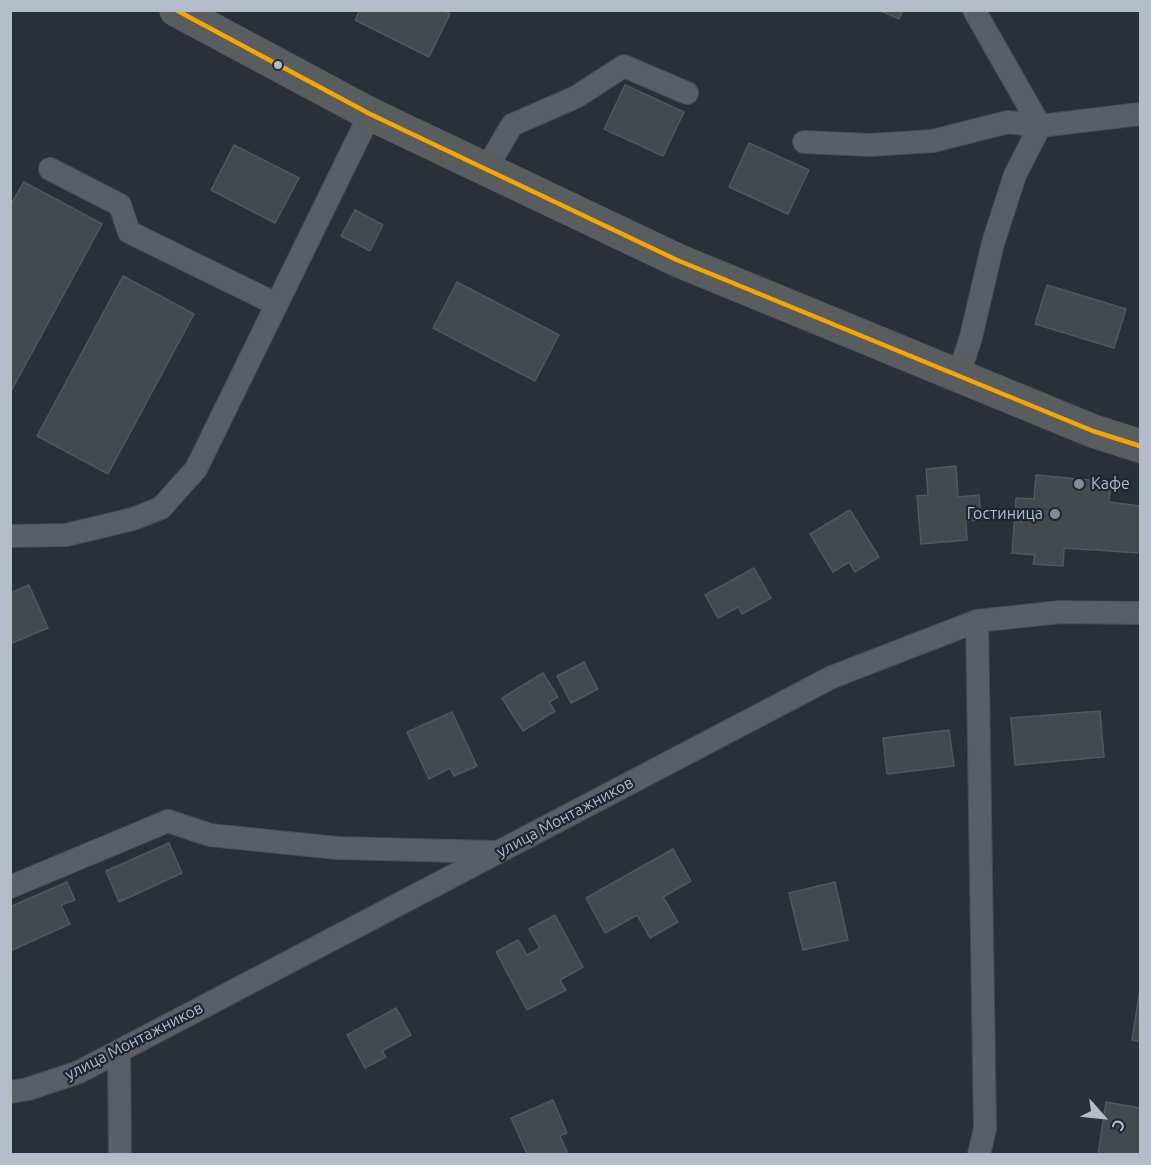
<!DOCTYPE html>
<meta charset="utf-8">
<style>
body{margin:0}
#map{position:relative;width:1151px;height:1165px;overflow:hidden;background:#2a3038;font-family:Ubuntu,sans-serif}
canvas{display:block}
.frame{position:absolute;inset:0;border:12px solid #b4bcc9;pointer-events:none}
.north{position:absolute;left:1073px;top:1087px;width:60px;height:60px;-webkit-text-stroke:4px #1d2633;paint-order:stroke;rotate:117deg;font-size:16px;font-weight:700;line-height:24px;text-align:center;color:#b4bcc9}
.north::after{content:'';display:block;margin:auto;width:21px;height:27px;background:#b4bcc9;clip-path:polygon(50% 0,100% 100%,50% 72%,0 100%)}
</style>
<div id="map">
<canvas width="1151" height="1165"></canvas>
<div class="frame"></div>
<div class="north">С</div>
</div>
<script>
const c = document.querySelector('canvas').getContext('2d');
c.lineJoin = 'round';
function fill(path, color) {
  c.fillStyle = color;
  c.fill(path, 'evenodd');
}
function toPath(rows) {
  const path = new Path2D();
  for (const r of rows) {
    path.moveTo(r[0], r[1]);
    for (let i = 2; i < r.length; i += 2) path.lineTo(r[i], r[i + 1]);
  }
  return path;
}
function stroke(path, color, width, dash) {
  c.strokeStyle = color;
  c.lineWidth = width;
  c.lineCap = dash ? 'butt' : 'round';
  c.setLineDash(dash || []);
  c.stroke(path);
}
function label(font, color, halo, rows, align = 'center') {
  c.font = font + ' Ubuntu,sans-serif';
  c.lineWidth = 4.5;
  c.setLineDash([]);
  c.textBaseline = 'middle';
  c.strokeStyle = halo;
  c.fillStyle = color;
  for (const [text, x, y, turn = 0] of rows) {
    c.save();
    c.translate(x, y);
    c.rotate((+turn || 0) * Math.PI / 180);
    c.textAlign = isNaN(turn) ? turn : align;
    if (halo) c.strokeText(text, 0, 0);
    c.fillText(text, 0, 0);
    c.restore();
  }
}
const building = toPath([
 [360,10,443,10,450,14,429,57,355,20,360,10],
 [879,10,903,10,899,19,879,10],
 [625,85,684,112,663,156,604,129,625,85],
 [749,143,809,170,788,214,729,187,749,143],
 [234,145,299,178,275,223,211,190,234,145],
 [24,182,102,224,10,393,10,206,24,182],
 [355,210,383,225,370,251,341,236,355,210],
 [123,276,194,314,108,474,37,436,123,276],
 [457,282,559,335,535,381,433,328,457,282],
 [1047,285,1126,309,1114,348,1035,324,1047,285],
 [956,466,958,497,979,495,981,519,966,521,967,540,921,544,917,496,928,495,926,469,956,466],
 [1036,475,1111,482,1109,502,1140,506,1140,553,1064,548,1063,566,1033,564,1035,555,1012,553,1016,498,1034,499,1036,475],
 [850,510,879,557,855,572,849,562,833,572,810,534,850,510],
 [754,568,771,598,742,614,738,607,718,618,705,595,754,568],
 [29,585,48,628,10,644,10,593,29,585],
 [584,662,598,689,571,703,557,676,584,662],
 [543,673,558,697,549,702,555,711,523,731,502,698,543,673],
 [1100,711,1104,757,1015,765,1011,718,1100,711],
 [452,712,477,766,454,776,450,768,429,779,407,732,452,712],
 [949,730,954,766,887,774,883,738,949,730],
 [169,843,182,873,119,902,106,871,169,843],
 [673,849,691,881,663,897,678,922,650,938,637,915,605,933,586,898,673,849],
 [67,882,75,900,61,905,70,924,10,951,10,907,67,882],
 [835,882,848,940,803,950,789,893,835,882],
 [555,915,583,967,560,980,566,990,527,1010,496,952,518,940,527,955,540,948,529,929,555,915],
 [1140,989,1140,1042,1132,1040,1140,989],
 [396,1008,411,1035,382,1051,386,1057,365,1068,347,1035,396,1008],
 [553,1100,567,1133,560,1136,568,1154,527,1154,511,1118,553,1100],
 [1106,1102,1140,1108,1140,1154,1098,1154,1106,1102]
]);
fill(building, '#444950');
stroke(building, '#52575f', 1.5);
const minor = toPath([
 [974,10,1040,126,1140,114],
 [804,142,870,145,902,143,933,141,1008,122,1040,126,1015,175,993,243,971,337,958,377],
 [50,169,120,205,129,232,276,304],
 [486,169,512,125,576,97,624,66,687,93],
 [10,536,66,535,133,519,161,508,196,469,370,114],
 [977,621,985,1129,979,1154],
 [10,887,168,821,210,835,337,848,496,852],
 [119,1051,120,1154],
 [10,1092,28,1089,79,1072,832,677,977,621,1060,612,1140,613]
]);
const highway = toPath([
 [176,10,370,114,677,260,1093,431,1140,446]
]);
stroke(minor, '#484c53', 24);
stroke(highway, '#474c53', 34);
stroke(minor, '#5a5e66', 22);
stroke(highway, '#5a5d60', 33);
stroke(toPath([
 [176,10,370,114,677,260,1093,431,1140,446]
]), '#f7a600', 4.5);
for (const [x, y, r, color] of [
 [278,65,5,"#b4bcc9"],
 [1079,484,6,"#848b96"],
 [1055,514,6,"#848b96"]
]) {
  const dot = new Path2D();
  dot.arc(x, y, r, 0, 2 * Math.PI);
  c.fillStyle = color;
  c.fill(dot);
  stroke(dot, '#1d2633', 2);
}
label('16px', '#b4bcc9', '#1d2633', [
 ["Кафе",1091,484],
 ["Гостиница",1043,514,"right"]
], 'left');
label('16px', '#b4bcc9', '#1d2633', [
 ["улица Монтажников",565,817,-28],
 ["улица Монтажников",134,1041,-27]
]);
</script>
